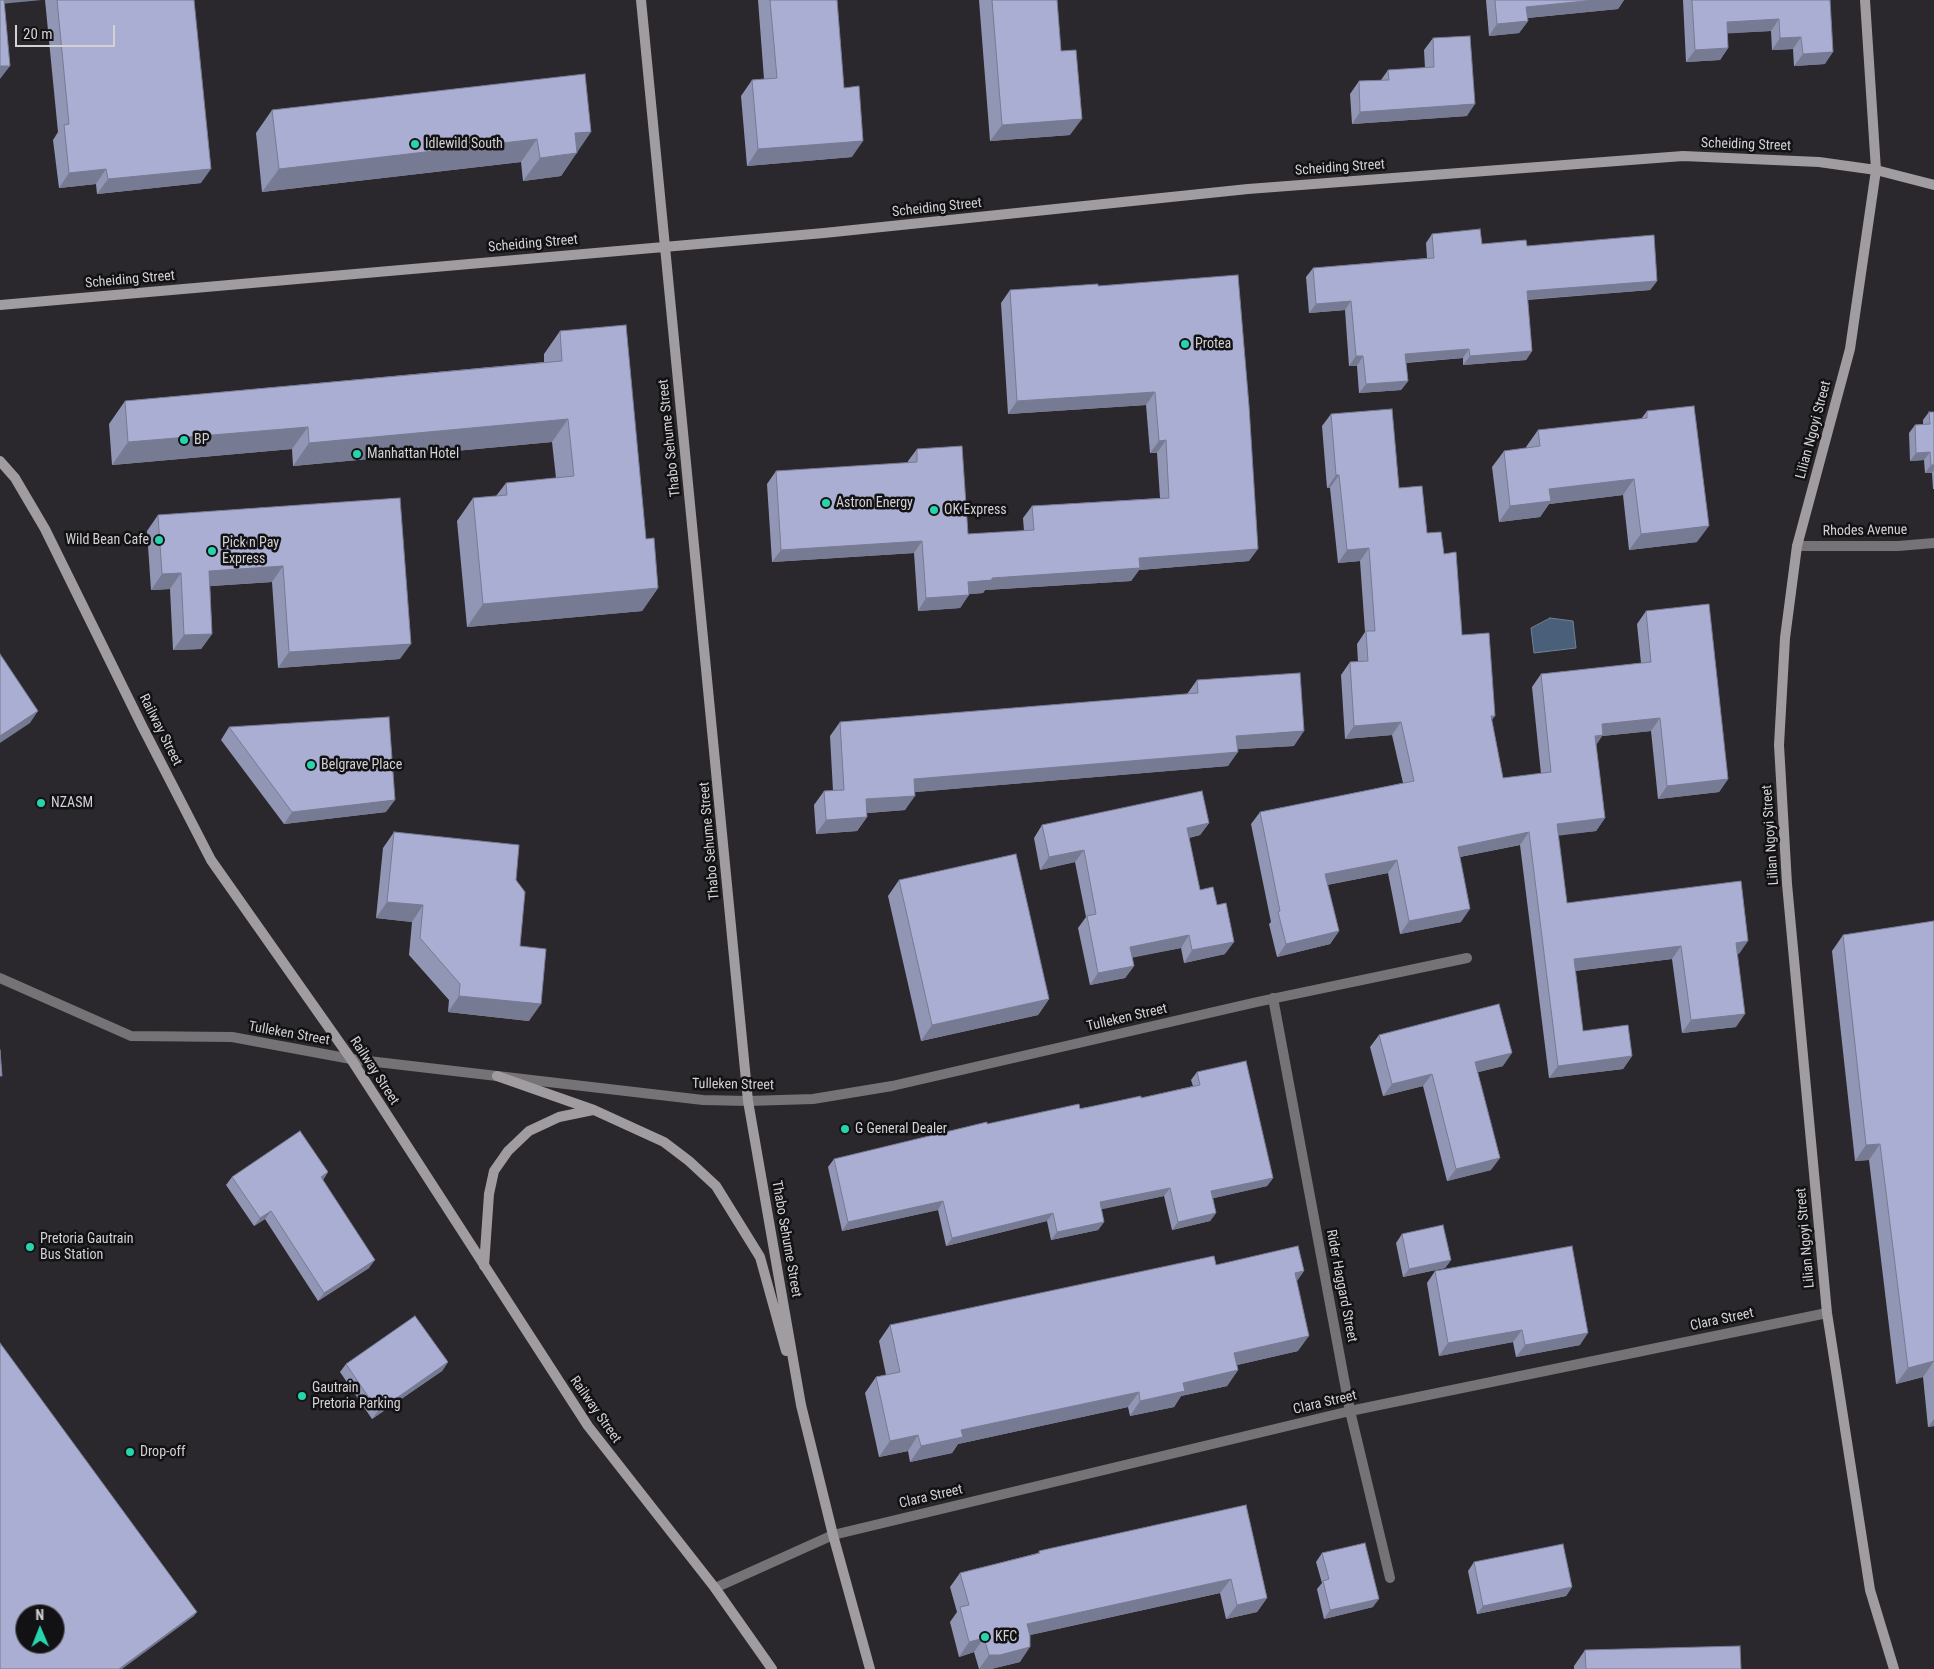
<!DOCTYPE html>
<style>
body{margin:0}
#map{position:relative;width:1934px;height:1669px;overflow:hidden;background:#2a282d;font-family:"Roboto Condensed",sans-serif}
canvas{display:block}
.north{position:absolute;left:15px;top:1604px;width:50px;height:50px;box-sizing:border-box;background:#121114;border:1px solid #5f5e61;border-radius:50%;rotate:359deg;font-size:14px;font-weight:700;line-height:20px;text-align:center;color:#d3d1d4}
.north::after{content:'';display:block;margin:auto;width:18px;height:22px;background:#26d5ae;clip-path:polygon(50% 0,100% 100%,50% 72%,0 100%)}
.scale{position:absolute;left:15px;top:25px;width:100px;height:22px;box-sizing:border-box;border:2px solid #d3d1d4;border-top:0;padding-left:6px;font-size:15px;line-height:18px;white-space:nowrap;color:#d3d1d4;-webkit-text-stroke:4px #121114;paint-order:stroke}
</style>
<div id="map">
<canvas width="1934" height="1669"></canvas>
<div class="north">N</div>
<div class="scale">20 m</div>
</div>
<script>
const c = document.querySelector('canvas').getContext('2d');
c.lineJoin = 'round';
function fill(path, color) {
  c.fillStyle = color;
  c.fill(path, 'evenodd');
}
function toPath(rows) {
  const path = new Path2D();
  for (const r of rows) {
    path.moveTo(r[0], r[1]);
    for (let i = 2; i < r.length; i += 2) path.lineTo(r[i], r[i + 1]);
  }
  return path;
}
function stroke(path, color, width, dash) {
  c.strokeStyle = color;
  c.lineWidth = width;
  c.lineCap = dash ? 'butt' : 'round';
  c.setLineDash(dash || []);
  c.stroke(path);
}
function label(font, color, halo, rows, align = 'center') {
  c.font = font + ' "Roboto Condensed",sans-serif';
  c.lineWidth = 5;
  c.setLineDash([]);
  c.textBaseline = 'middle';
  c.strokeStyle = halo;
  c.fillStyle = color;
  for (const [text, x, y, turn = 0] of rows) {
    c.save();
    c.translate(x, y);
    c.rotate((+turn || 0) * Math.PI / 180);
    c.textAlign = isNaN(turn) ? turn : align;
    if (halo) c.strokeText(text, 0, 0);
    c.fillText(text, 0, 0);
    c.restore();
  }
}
const water = toPath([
 [1550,618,1573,621,1576,648,1534,653,1531,628,1550,618]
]);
fill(water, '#495f7a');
stroke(water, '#728195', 1);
stroke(toPath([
 [1797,546,1898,546,1934,543],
 [0,978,131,1036,232,1037,351,1059,703,1100,748,1101,813,1099,892,1086,1257,1002,1467,958],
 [1273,998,1350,1411,1390,1578],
 [715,1588,833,1535,1350,1411,1827,1313]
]), '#757375', 10);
stroke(toPath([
 [641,0,748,1101,801,1405,833,1535,870,1669],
 [1865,0,1876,170,1850,349,1797,546,1785,638,1779,745,1787,884,1827,1313,1870,1590,1894,1669],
 [0,305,824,233,1248,189,1683,156,1819,162,1876,170,1934,185],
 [0,461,15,478,45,529,142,726,211,860,351,1059,588,1426,715,1588,772,1669],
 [497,1076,594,1110,664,1142,689,1161,716,1186,760,1257,786,1351],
 [484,1266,489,1194,494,1171,508,1151,529,1131,559,1117,593,1110]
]), '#a19c9f', 10);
fill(toPath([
 [45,0,194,0,201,183,97,194,96,184,59,188,53,140,58,132],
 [758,0,837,0,844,88,852,157,747,166,741,96,752,80,764,79],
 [979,0,1057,0,1061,51,1070,135,990,141],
 [1486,0,1624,0,1618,9,1527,18,1528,21,1519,33,1489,36],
 [1683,0,1830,0,1825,64,1794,66,1793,49,1772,50,1771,31,1728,33,1728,48,1720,60,1686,62],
 [1433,38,1467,116,1352,124,1350,94,1359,81,1381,80,1388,70,1425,68,1424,50],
 [585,74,577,152,561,176,523,181,521,162,262,192,256,133,272,110],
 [1432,234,1482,244,1527,246,1657,281,1650,290,1527,300,1532,351,1526,360,1463,365,1463,358,1406,363,1408,381,1401,390,1359,393,1357,366,1349,366,1345,310,1309,313,1306,277,1313,268,1427,258,1426,243],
 [1098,286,1249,561,1139,570,1131,581,985,590,983,593,969,594,960,608,918,611,914,553,772,562,767,484,776,471,908,463,908,461,917,449,968,534,1024,531,1023,518,1032,506,1160,498,1157,453,1150,453,1146,405,1008,414,1001,303,1010,290],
 [560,331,646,539,658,588,642,611,467,627,457,521,473,498,496,496,506,483,556,478,552,442,293,466,292,449,112,465,109,424,125,401,544,362,544,354],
 [1647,411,1697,542,1629,550,1623,495,1549,504,1540,517,1499,522,1492,467,1504,451,1527,448,1526,447,1538,430,1641,419],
 [1929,412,1934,412,1934,489,1933,489,1932,473,1925,473,1924,460,1910,461,1909,433,1915,425,1923,424,1923,420],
 [1331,414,1399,488,1427,533,1444,554,1462,635,1492,721,1503,778,1541,774,1532,687,1541,674,1641,663,1637,624,1646,611,1728,779,1719,792,1658,799,1651,731,1602,736,1596,745,1605,818,1596,831,1558,835,1567,903,1739,954,1737,954,1736,1027,1682,1033,1672,959,1575,971,1583,1031,1632,1056,1623,1069,1549,1078,1520,845,1460,857,1461,922,1400,934,1388,873,1327,885,1339,931,1330,944,1277,957,1269,924,1271,922,1251,824,1260,812,1403,783,1392,735,1345,739,1341,675,1350,662,1358,662,1357,644,1365,632,1360,561,1338,563,1330,488,1327,488,1322,426],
 [400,498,400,659,278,668,272,582,210,586,212,634,201,649,173,650,170,589,151,590,147,531,158,515],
 [1197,680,1294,746,1237,749,1228,766,915,792,905,810,867,813,867,817,857,831,816,834,814,805,824,791,833,791,830,736,840,722,1187,694],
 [229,727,386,812,284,824,221,740],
 [1209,823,1200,835,1189,838,1200,890,1225,954,1184,963,1181,948,1132,957,1134,966,1125,978,1090,985,1078,928,1086,917,1075,862,1040,870,1034,838,1042,825],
 [394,832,516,880,520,946,529,1021,448,1012,449,1000,409,955,412,922,376,918,383,848],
 [899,880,1049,999,1038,1015,921,1041,888,896],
 [1934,921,1934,1426,1928,1427,1923,1377,1896,1384,1869,1160,1855,1161,1832,951,1843,935],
 [1379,1035,1503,1066,1478,1072,1491,1170,1447,1181,1423,1086,1383,1096,1370,1047],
 [1197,1072,1273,1178,1267,1186,1213,1198,1216,1213,1210,1221,1172,1230,1164,1196,1101,1209,1104,1222,1098,1230,1051,1240,1047,1221,946,1246,938,1210,842,1231,828,1167,834,1159,987,1124,1141,1098,1193,1086,1191,1080],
 [328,1172,323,1180,369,1268,318,1301,265,1219,254,1226,226,1185,232,1177],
 [1402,1234,1451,1260,1445,1268,1403,1277,1396,1243],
 [1216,1265,1297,1281,1298,1351,1237,1365,1238,1370,1227,1386,1181,1396,1174,1407,1130,1416,1128,1407,958,1444,952,1453,910,1462,908,1451,879,1457,865,1393,876,1377,886,1375,879,1341,890,1325],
 [1435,1271,1580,1345,1516,1357,1513,1342,1439,1356,1427,1283],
 [448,1362,442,1371,372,1419,340,1372,346,1364],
 [1246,1505,1267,1598,1257,1612,1226,1619,1220,1593,1030,1635,1020,1662,991,1669,979,1669,974,1652,959,1657,950,1622,957,1612,950,1587,960,1573,1038,1553,1039,1551],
 [1322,1553,1373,1607,1324,1619,1317,1589,1322,1583,1316,1562],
 [1474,1562,1572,1587,1566,1596,1477,1614,1468,1571],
 [1585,1650,1741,1669,1574,1669,1574,1666]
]), '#9296b5');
fill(toPath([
 [0,0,42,0,0,4],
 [1595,0,1624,0,1618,9,1517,19,1526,7],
 [1779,19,1771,31,1719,34,1727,22],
 [1528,21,1519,33,1489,36,1497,24],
 [1801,37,1793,49,1772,50,1780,38],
 [1728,48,1720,60,1686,62,1695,50],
 [1833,52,1825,64,1794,66,1803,54],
 [0,66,10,66,0,79],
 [1475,104,1467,116,1352,124,1360,112],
 [1082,119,1070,135,990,141,1002,125],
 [591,132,561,176,523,181,540,158,575,133],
 [537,139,521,162,262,192,279,169],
 [863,141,852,157,747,166,758,149],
 [106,169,96,184,59,188,69,173],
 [211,169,201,183,97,194,108,179],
 [1657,281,1650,290,1520,300,1527,291],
 [1351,301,1345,310,1309,313,1316,304],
 [1469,349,1463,358,1399,363,1405,354],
 [1532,351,1526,360,1463,365,1470,356],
 [1356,356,1363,356,1357,366,1349,366],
 [1408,381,1401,390,1359,393,1366,384],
 [1155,392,1146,405,1008,414,1017,401],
 [568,419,552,442,293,466,309,443],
 [308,427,292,449,112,465,128,442],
 [1166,440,1157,453,1150,453,1159,441],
 [1930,452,1924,460,1910,461,1916,453],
 [1931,465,1934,465,1934,470,1932,473,1925,473],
 [1336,475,1339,475,1330,488,1327,488],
 [1634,479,1623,495,1549,504,1540,517,1499,522,1510,506,1549,489],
 [1709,526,1697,542,1629,550,1641,534],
 [922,541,914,553,772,562,781,550],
 [1369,548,1360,561,1338,563,1347,550],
 [1258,549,1249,561,1139,570,1131,581,985,590,983,593,959,595,968,582,992,578,1139,558],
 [283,566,272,582,198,587,209,571],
 [181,573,170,589,151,590,162,574],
 [658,588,642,611,467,627,483,604],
 [969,595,960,608,918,611,926,598],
 [212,634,201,649,173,650,184,635],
 [411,644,400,659,278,668,289,652],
 [38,711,30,723,0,743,0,736],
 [1491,716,1495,716,1486,728],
 [1660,718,1651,731,1602,736,1594,748,1586,749,1602,724],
 [1401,722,1392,735,1345,739,1354,726],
 [1304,731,1294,746,1226,750,1236,736],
 [1238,752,1228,766,904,793,914,779],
 [1728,779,1719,792,1658,799,1667,786],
 [915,796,905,810,856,814,866,799],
 [395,800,386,812,284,824,292,812],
 [867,817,857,831,816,834,826,820],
 [1605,818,1596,831,1548,837,1557,824],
 [1209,823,1200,835,1178,840,1187,828],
 [1529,832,1520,845,1449,859,1458,847],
 [1084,850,1075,862,1040,870,1049,857],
 [1397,860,1388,873,1316,887,1325,874],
 [387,902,423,905,412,922,376,918],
 [1470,909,1461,922,1400,934,1409,921],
 [1339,931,1330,944,1277,957,1286,944],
 [1189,935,1181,948,1121,960,1130,947],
 [1748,941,1739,954,1727,955,1736,943],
 [1234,942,1225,954,1184,963,1192,950],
 [1681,946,1672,959,1565,972,1574,959],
 [1134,966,1125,978,1090,985,1098,973],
 [459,996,541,1004,529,1021,448,1012],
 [1049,999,1038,1015,921,1041,932,1025],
 [1745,1014,1736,1027,1682,1033,1691,1020],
 [1512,1053,1503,1066,1467,1075,1475,1062],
 [1632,1056,1623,1069,1549,1078,1558,1066],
 [1432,1074,1423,1086,1383,1096,1392,1084],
 [1880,1144,1869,1160,1855,1161,1866,1145],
 [1500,1158,1491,1170,1447,1181,1456,1169],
 [328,1172,322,1181,321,1177],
 [1273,1178,1267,1186,1206,1200,1211,1191],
 [1170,1188,1164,1196,1094,1211,1100,1202],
 [943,1201,938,1210,842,1231,848,1222],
 [271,1211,265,1219,254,1226,260,1218],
 [1053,1213,1047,1221,946,1246,952,1238],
 [1216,1213,1210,1221,1172,1230,1178,1222],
 [1104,1222,1098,1230,1051,1240,1057,1232],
 [375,1260,369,1268,318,1301,324,1293],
 [1451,1260,1445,1268,1403,1277,1409,1269],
 [1304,1271,1293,1287,1295,1273],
 [1522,1330,1513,1342,1439,1356,1448,1343],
 [1588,1333,1580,1345,1516,1357,1525,1345],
 [1309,1336,1298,1351,1224,1368,1234,1353],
 [1934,1361,1923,1377,1896,1384,1908,1368],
 [448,1362,442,1371,372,1419,378,1411],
 [1238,1370,1227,1386,1181,1396,1174,1407,1130,1416,1140,1401,1183,1383],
 [1139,1392,1128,1407,958,1444,952,1453,910,1462,921,1446,961,1430],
 [1934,1419,1934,1426,1928,1427],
 [918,1435,908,1451,879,1457,890,1441],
 [1231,1579,1220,1593,1017,1638,1027,1624],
 [1572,1587,1566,1596,1477,1614,1483,1606],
 [1267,1598,1257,1612,1226,1619,1237,1605],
 [1379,1599,1373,1607,1324,1619,1330,1610],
 [197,1612,194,1616,122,1669,119,1669],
 [984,1638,974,1652,959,1657,969,1642],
 [1030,1647,1020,1662,991,1669,979,1669,989,1655]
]), '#777a93');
const building = toPath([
 [0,0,4,0,10,66,0,66,0,0],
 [57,0,194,0,211,169,108,179,106,169,69,173,64,125,69,124,57,0],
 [770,0,837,0,844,88,859,86,863,141,758,149,752,80,777,78,770,0],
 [992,0,1057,0,1061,51,1076,50,1082,119,1002,125,992,0],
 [1495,0,1595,0,1526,7,1528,21,1497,24,1495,0],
 [1692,0,1830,0,1833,52,1803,54,1801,37,1780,38,1779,19,1727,22,1728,48,1695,50,1692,0],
 [1470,36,1475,104,1360,112,1359,81,1389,80,1388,70,1434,67,1433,38,1470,36],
 [585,74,591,132,575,133,577,153,540,158,537,139,279,169,272,110,585,74],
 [1480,229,1482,244,1526,240,1527,246,1654,235,1657,281,1527,291,1532,351,1470,356,1469,349,1405,354,1408,381,1366,384,1363,356,1356,356,1351,301,1316,304,1313,268,1434,258,1432,234,1480,229],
 [1238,275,1249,406,1258,549,1139,558,1140,568,992,578,992,580,968,582,969,595,926,598,922,541,781,550,776,471,917,462,917,449,962,446,968,534,1034,530,1032,506,1169,498,1166,440,1159,441,1155,392,1017,401,1010,290,1098,284,1098,286,1238,275],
 [626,325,646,539,654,538,658,588,483,604,473,498,507,495,506,483,574,476,568,419,309,443,308,427,128,442,125,401,562,361,560,331,626,325],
 [1694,406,1709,526,1641,534,1634,479,1549,489,1551,501,1510,506,1504,451,1540,446,1538,430,1647,418,1647,411,1694,406],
 [1392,409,1399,488,1422,486,1427,533,1441,532,1444,554,1456,552,1462,635,1489,633,1495,716,1491,716,1503,778,1551,772,1541,674,1651,662,1646,611,1709,604,1728,779,1667,786,1660,718,1602,724,1603,735,1595,736,1605,818,1557,824,1567,903,1741,881,1748,941,1736,943,1745,1014,1691,1020,1681,946,1574,959,1583,1031,1628,1025,1632,1056,1558,1066,1529,832,1458,847,1470,909,1409,921,1397,860,1325,874,1339,931,1286,944,1278,912,1280,911,1260,812,1414,781,1401,722,1354,726,1350,662,1368,661,1366,631,1375,631,1369,548,1347,550,1339,475,1336,475,1331,414,1392,409],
 [1929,412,1934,412,1934,465,1931,465,1930,452,1916,453,1915,425,1930,424,1929,412],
 [400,498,411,644,289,652,283,566,209,571,212,634,184,635,181,573,162,574,158,515,400,498],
 [0,654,38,711,0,736,0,654],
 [1300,673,1304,731,1236,736,1238,752,914,779,915,796,866,799,867,817,826,820,824,791,844,790,840,722,1198,693,1197,680,1300,673],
 [389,717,395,800,292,812,229,727,389,717],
 [1202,791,1209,823,1187,828,1200,890,1213,887,1217,905,1226,903,1234,942,1192,950,1189,935,1130,947,1134,966,1098,973,1087,916,1096,914,1084,850,1049,857,1042,825,1202,791],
 [394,832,519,845,516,880,525,892,520,946,546,949,541,1004,459,996,460,984,420,938,423,905,387,902,394,832],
 [1016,854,1049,999,932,1025,899,880,1016,854],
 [1934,921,1934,1361,1908,1368,1880,1144,1866,1145,1843,935,1934,921],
 [1499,1004,1512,1053,1475,1062,1500,1158,1456,1169,1432,1074,1392,1084,1379,1035,1499,1004],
 [0,1050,2,1076,0,1076,0,1050],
 [1246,1061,1273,1178,1211,1191,1216,1213,1178,1222,1170,1188,1100,1202,1104,1222,1057,1232,1053,1213,952,1238,943,1201,848,1222,834,1159,987,1122,987,1124,1079,1104,1080,1109,1141,1096,1141,1098,1200,1085,1197,1072,1246,1061],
 [300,1131,328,1172,321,1177,375,1260,324,1293,271,1211,260,1218,232,1177,300,1131],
 [1443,1225,1451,1260,1409,1269,1402,1234,1443,1225],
 [1298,1246,1304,1271,1295,1273,1309,1336,1234,1353,1238,1370,1183,1383,1185,1391,1140,1401,1139,1392,961,1430,963,1437,921,1446,918,1435,890,1441,876,1377,900,1372,890,1325,1214,1256,1216,1265,1298,1246],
 [1572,1246,1588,1333,1525,1345,1522,1330,1448,1343,1435,1271,1572,1246],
 [415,1316,448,1362,378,1411,346,1364,415,1316],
 [0,1343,197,1612,119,1669,0,1669,0,1343],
 [25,1614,55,1614,55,1644,25,1644,25,1614],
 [1246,1505,1267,1598,1237,1605,1231,1579,1027,1624,1030,1636,1030,1647,1000,1655,989,1655,984,1638,969,1642,960,1607,969,1605,960,1573,1040,1553,1039,1551,1246,1505],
 [1365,1543,1379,1599,1330,1610,1323,1581,1329,1579,1322,1553,1365,1543],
 [1563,1544,1572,1587,1483,1606,1474,1562,1563,1544],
 [1740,1646,1741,1669,1586,1669,1585,1650,1740,1646]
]);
fill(building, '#aaaed2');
stroke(building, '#777a93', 1);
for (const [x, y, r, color] of [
 [415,144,5,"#26d5ae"],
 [1185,344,5,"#26d5ae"],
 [184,440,5,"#26d5ae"],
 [357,454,5,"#26d5ae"],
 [826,503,5,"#26d5ae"],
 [934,510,5,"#26d5ae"],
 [159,540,5,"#26d5ae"],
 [212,551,5,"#26d5ae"],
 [311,765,5,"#26d5ae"],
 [41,803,5,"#26d5ae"],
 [845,1129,5,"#26d5ae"],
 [30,1247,5,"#26d5ae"],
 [302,1396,5,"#26d5ae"],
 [130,1452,5,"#26d5ae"],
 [985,1637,5,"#26d5ae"]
]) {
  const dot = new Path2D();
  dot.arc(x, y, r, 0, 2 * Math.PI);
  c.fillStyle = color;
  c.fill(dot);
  stroke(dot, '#121114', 2);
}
label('14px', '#d3d1d4', '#121114', [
 ["Idlewild South",425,144],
 ["Protea",1195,344],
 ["BP",194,440],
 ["Manhattan Hotel",367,454],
 ["Astron Energy",836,503],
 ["OK Express",944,510],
 ["Wild Bean Cafe",149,540,"right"],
 ["Pick n Pay",222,543],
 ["Express",222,559],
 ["Belgrave Place",321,765],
 ["NZASM",51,803],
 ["G General Dealer",855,1129],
 ["Pretoria Gautrain",40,1239],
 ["Bus Station",40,1255],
 ["Gautrain",312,1388],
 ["Pretoria Parking",312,1404],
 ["Drop-off",140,1452],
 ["KFC",995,1637]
], 'left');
label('14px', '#d3d1d4', '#121114', [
 ["Scheiding Street",1746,145,2],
 ["Scheiding Street",1340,168,-4],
 ["Scheiding Street",937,208,-6],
 ["Scheiding Street",533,244,-5],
 ["Scheiding Street",130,280,-5],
 ["Lilian Ngoyi Street",1814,430,-75],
 ["Thabo Sehume Street",670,438,-96],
 ["Rhodes Avenue",1865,531,-1],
 ["Railway Street",160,730,63],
 ["Lilian Ngoyi Street",1771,835,-94],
 ["Thabo Sehume Street",710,841,-95],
 ["Tulleken Street",1127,1018,-13],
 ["Tulleken Street",289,1034,10],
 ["Railway Street",374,1071,57],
 ["Tulleken Street",733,1085,1],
 ["Lilian Ngoyi Street",1806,1238,-95],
 ["Thabo Sehume Street",786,1239,80],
 ["Rider Haggard Street",1341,1286,79],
 ["Clara Street",1722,1320,-12],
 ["Clara Street",1325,1403,-13],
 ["Railway Street",595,1410,55],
 ["Clara Street",931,1497,-13]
]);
</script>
